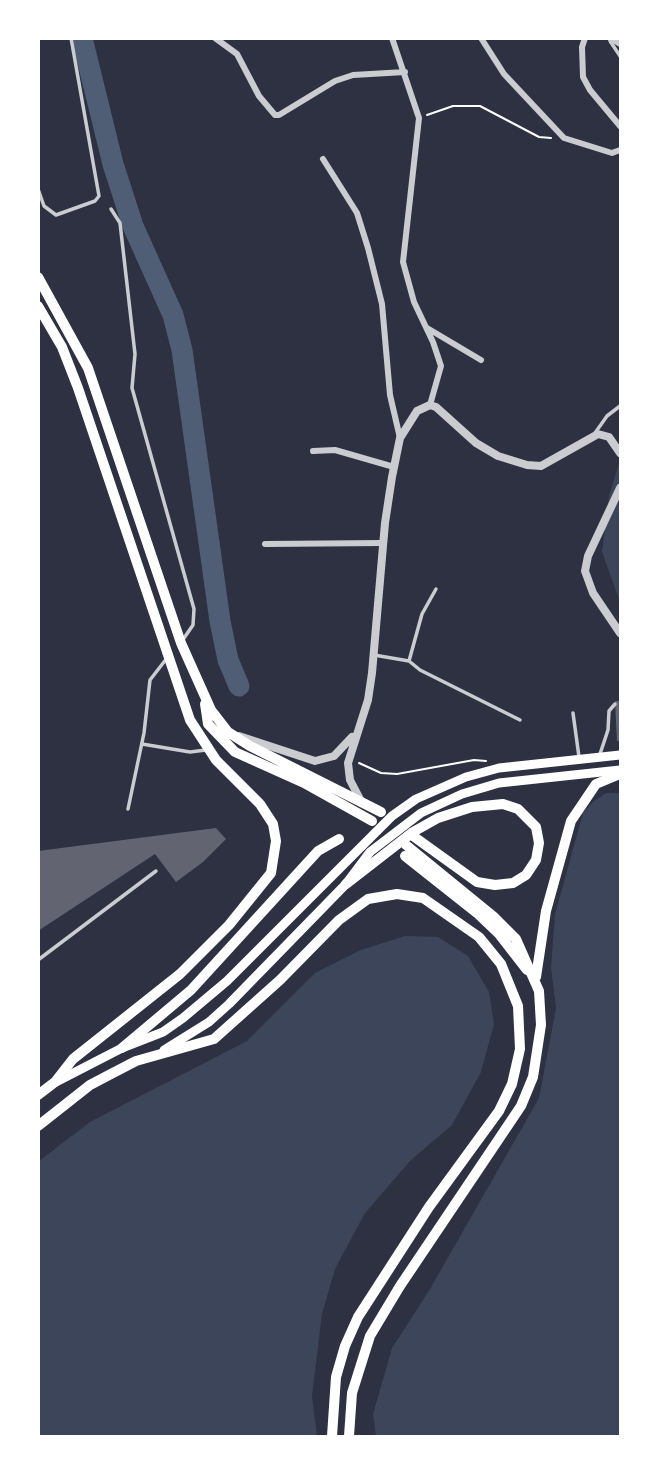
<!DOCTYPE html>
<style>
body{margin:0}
#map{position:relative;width:659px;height:1475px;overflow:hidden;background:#2d3142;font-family:Lato,sans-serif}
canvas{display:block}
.frame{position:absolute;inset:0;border:40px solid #fff;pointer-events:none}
</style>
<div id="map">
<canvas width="659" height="1475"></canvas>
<div class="frame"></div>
</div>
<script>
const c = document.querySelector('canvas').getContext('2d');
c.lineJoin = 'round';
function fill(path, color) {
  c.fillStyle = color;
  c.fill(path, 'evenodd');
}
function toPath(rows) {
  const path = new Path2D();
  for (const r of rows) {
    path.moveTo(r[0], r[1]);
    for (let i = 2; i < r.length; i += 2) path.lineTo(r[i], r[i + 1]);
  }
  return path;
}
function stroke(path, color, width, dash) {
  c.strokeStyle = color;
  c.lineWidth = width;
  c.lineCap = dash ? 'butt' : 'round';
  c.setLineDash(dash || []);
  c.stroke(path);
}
fill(toPath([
 [620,460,620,602,602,552,609,496],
 [606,793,620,793,620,1436,376,1436,373,1414,392,1348,430,1289,539,1098,556,1008,551,968,555,914,583,813,594,801],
 [405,936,438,937,468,956,489,992,494,1024,481,1072,452,1125,411,1160,365,1213,335,1269,322,1314,312,1396,317,1436,39,1436,39,1161,90,1122,247,1041,315,973,361,950]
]), '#3c4559');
stroke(toPath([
 [82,38,113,164,133,226,173,315,182,350,220,621,228,660,239,686]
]), '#4f5d75', 21);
fill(toPath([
 [615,701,620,701,620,741,617,741],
 [216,828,226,839,203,862,176,882,155,854,38,931,38,851]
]), '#626471');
stroke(toPath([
 [427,115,453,106,480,106,539,137,551,138],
 [359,763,381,773,397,774,474,760,486,761]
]), '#fff', 2);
stroke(toPath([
 [610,41,620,56],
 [38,189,44,206,56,215,95,201,99,196,71,38],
 [111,209,120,223,135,354,132,388,194,609,193,625,182,641],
 [595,433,607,416,620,406],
 [436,589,422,614,409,661,420,670,520,720],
 [374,655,409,661],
 [573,713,579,757],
 [142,744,190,752,206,750],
 [599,757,608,730,609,711,615,704],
 [128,809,144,733,150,680,167,658],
 [38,960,156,871]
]), '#caccd0', 3.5);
stroke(toPath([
 [215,38,237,54,259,96,275,115,279,115,335,81,353,75,405,72],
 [392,38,419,118,403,262,414,302,433,342,441,366,430,405],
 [481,38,504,74,564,138,612,153,620,150],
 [585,38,582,47,583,77,590,90,620,126],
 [610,38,620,44],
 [323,159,357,213,368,248,382,304,390,395,400,438],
 [427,328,481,360],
 [313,451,335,450,394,467],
 [265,544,383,543]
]), '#caccd0', 6);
stroke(toPath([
 [620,488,588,556,585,571,593,593,620,633],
 [239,736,315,761,334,756,352,737],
 [362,803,350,780,348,763,368,700,372,673,385,523,392,477,400,438,417,411,430,405,436,407,476,443,498,456,527,465,541,466,598,434,609,437,620,453]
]), '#caccd0', 8);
stroke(toPath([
 [164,1050,209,1022,229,1004,346,884,370,852,421,813,462,794,499,783,620,770],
 [56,1082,122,1048,163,1032,183,1018,227,981,392,816,416,799,466,777,499,768,620,755]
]), '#fff', 9);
stroke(toPath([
 [38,277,88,368,181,643,211,710,228,732,250,746,381,812],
 [38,306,62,347,78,388,190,720,216,760,260,804,273,824,276,841,271,873,229,925,180,974,73,1059,55,1082,38,1095],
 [205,704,208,724,235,752,304,783,372,821],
 [405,856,477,913,499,934,527,970],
 [346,884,413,832,438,818,472,807,503,804,518,809,536,827,539,843,536,860,526,875,513,883,495,885,477,882,413,836],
 [536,977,546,911,571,821,596,784,620,774],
 [122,1048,191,990,318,851,339,839],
 [38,1126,90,1085,109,1075,136,1061,214,1039,280,980,339,920,368,899,397,894,423,898,479,937,501,964,518,1006,520,1049,512,1084,499,1111,429,1207,358,1317,345,1346,336,1377,332,1436],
 [349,1436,352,1393,370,1336,400,1286,521,1106,533,1077,541,1025,539,991,516,939,493,916,406,845]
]), '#fff', 10);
</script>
